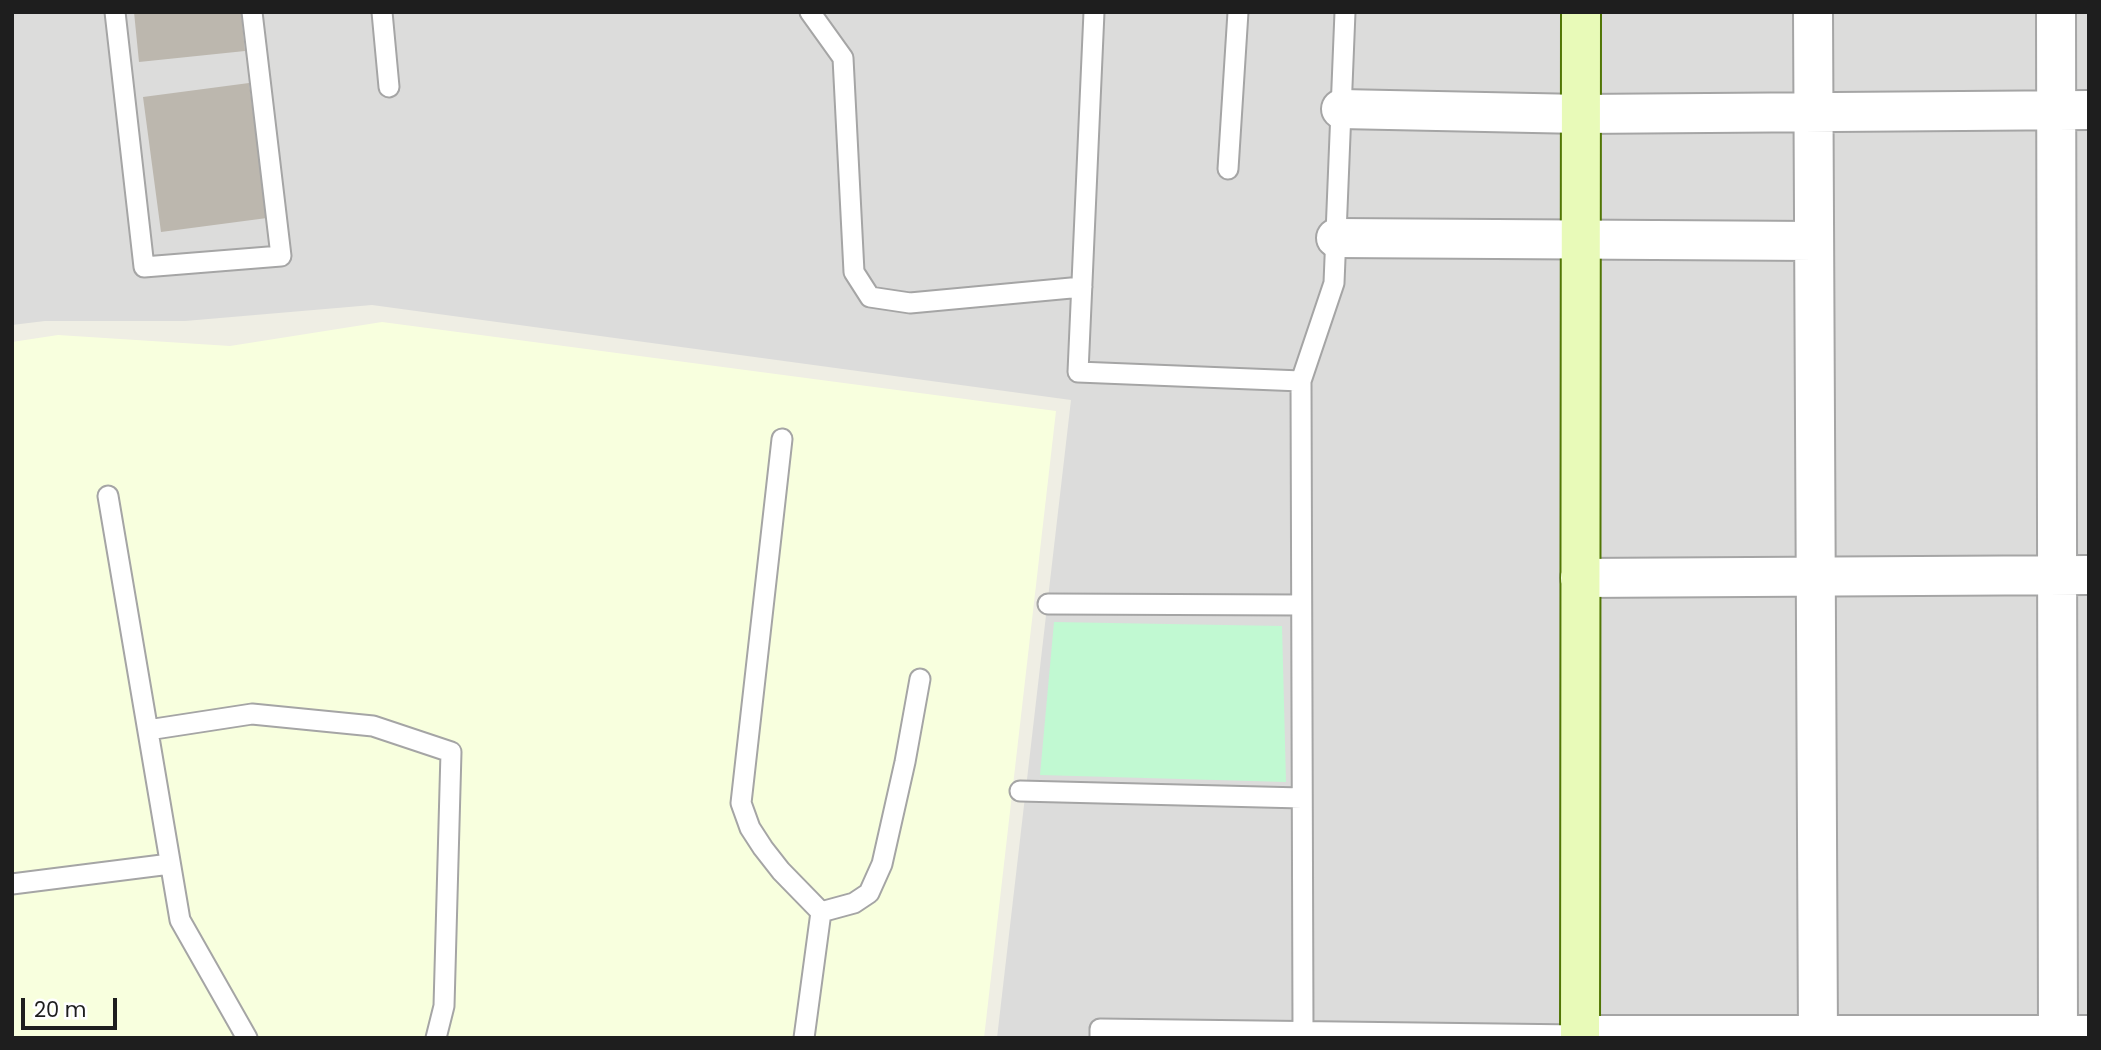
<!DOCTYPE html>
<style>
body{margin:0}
#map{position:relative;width:2101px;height:1050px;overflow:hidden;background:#efeee4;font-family:Poppins,sans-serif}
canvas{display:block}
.frame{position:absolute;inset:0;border:14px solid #1e1e1e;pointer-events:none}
.scale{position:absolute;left:21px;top:998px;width:96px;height:32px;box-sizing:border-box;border:4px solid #1e1e1e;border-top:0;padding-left:9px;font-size:21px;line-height:24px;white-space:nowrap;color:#1e1e1e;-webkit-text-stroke:5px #fff;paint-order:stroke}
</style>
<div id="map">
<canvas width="2101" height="1050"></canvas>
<div class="frame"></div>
<div class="scale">20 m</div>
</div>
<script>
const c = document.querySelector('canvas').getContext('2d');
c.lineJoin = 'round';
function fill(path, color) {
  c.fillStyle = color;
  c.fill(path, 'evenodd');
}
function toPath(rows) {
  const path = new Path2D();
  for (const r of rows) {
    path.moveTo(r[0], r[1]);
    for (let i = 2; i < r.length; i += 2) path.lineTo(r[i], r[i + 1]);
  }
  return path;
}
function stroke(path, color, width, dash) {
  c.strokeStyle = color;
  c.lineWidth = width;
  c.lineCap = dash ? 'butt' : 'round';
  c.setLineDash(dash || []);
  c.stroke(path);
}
fill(toPath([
 [12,12,2089,12,2089,1038,997,1038,1071,400,372,305,185,321,45,321,12,325]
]), '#dcdcdb');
fill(toPath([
 [382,322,1056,411,984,1038,12,1038,12,342,58,335,230,346]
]), '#f8ffde');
fill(toPath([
 [1054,622,1282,626,1286,782,1040,775]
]), '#c1f9d2');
fill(toPath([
 [134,12,241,12,245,51,139,62],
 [249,83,267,218,161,232,143,97]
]), '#bcb7ae');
const lane = toPath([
 [115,12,144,267,281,256,252,12],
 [382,12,389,87],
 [810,12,843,58,854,272,870,297,910,303,1082,287],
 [1094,12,1078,372,1301,381],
 [1228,169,1238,12],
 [782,439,741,803,750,828,763,848,781,871,821,912],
 [108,496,180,920,247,1038],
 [1048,604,1301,605],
 [148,730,252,714,373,726,451,752,444,1006,436,1038],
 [1020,791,1302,798],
 [12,884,170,864],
 [1303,1031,1301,381,1334,283,1345,12],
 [804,1038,821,912,854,903,869,893,882,864,905,762,920,679],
 [1100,1038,1100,1029,1579,1035]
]);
const street = toPath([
 [1813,12,1818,1038],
 [2056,12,2058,1038],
 [1341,109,1581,114,2089,110],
 [1336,238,1814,241],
 [1580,578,2089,575],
 [1579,1035,2089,1035]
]);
const secondary = toPath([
 [1580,1038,1581,12]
]);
stroke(lane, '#a5a5a5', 23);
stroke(street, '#a5a5a5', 42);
stroke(secondary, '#517605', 42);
stroke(lane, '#fff', 19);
stroke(street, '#fff', 38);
stroke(secondary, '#e8fab8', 38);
</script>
